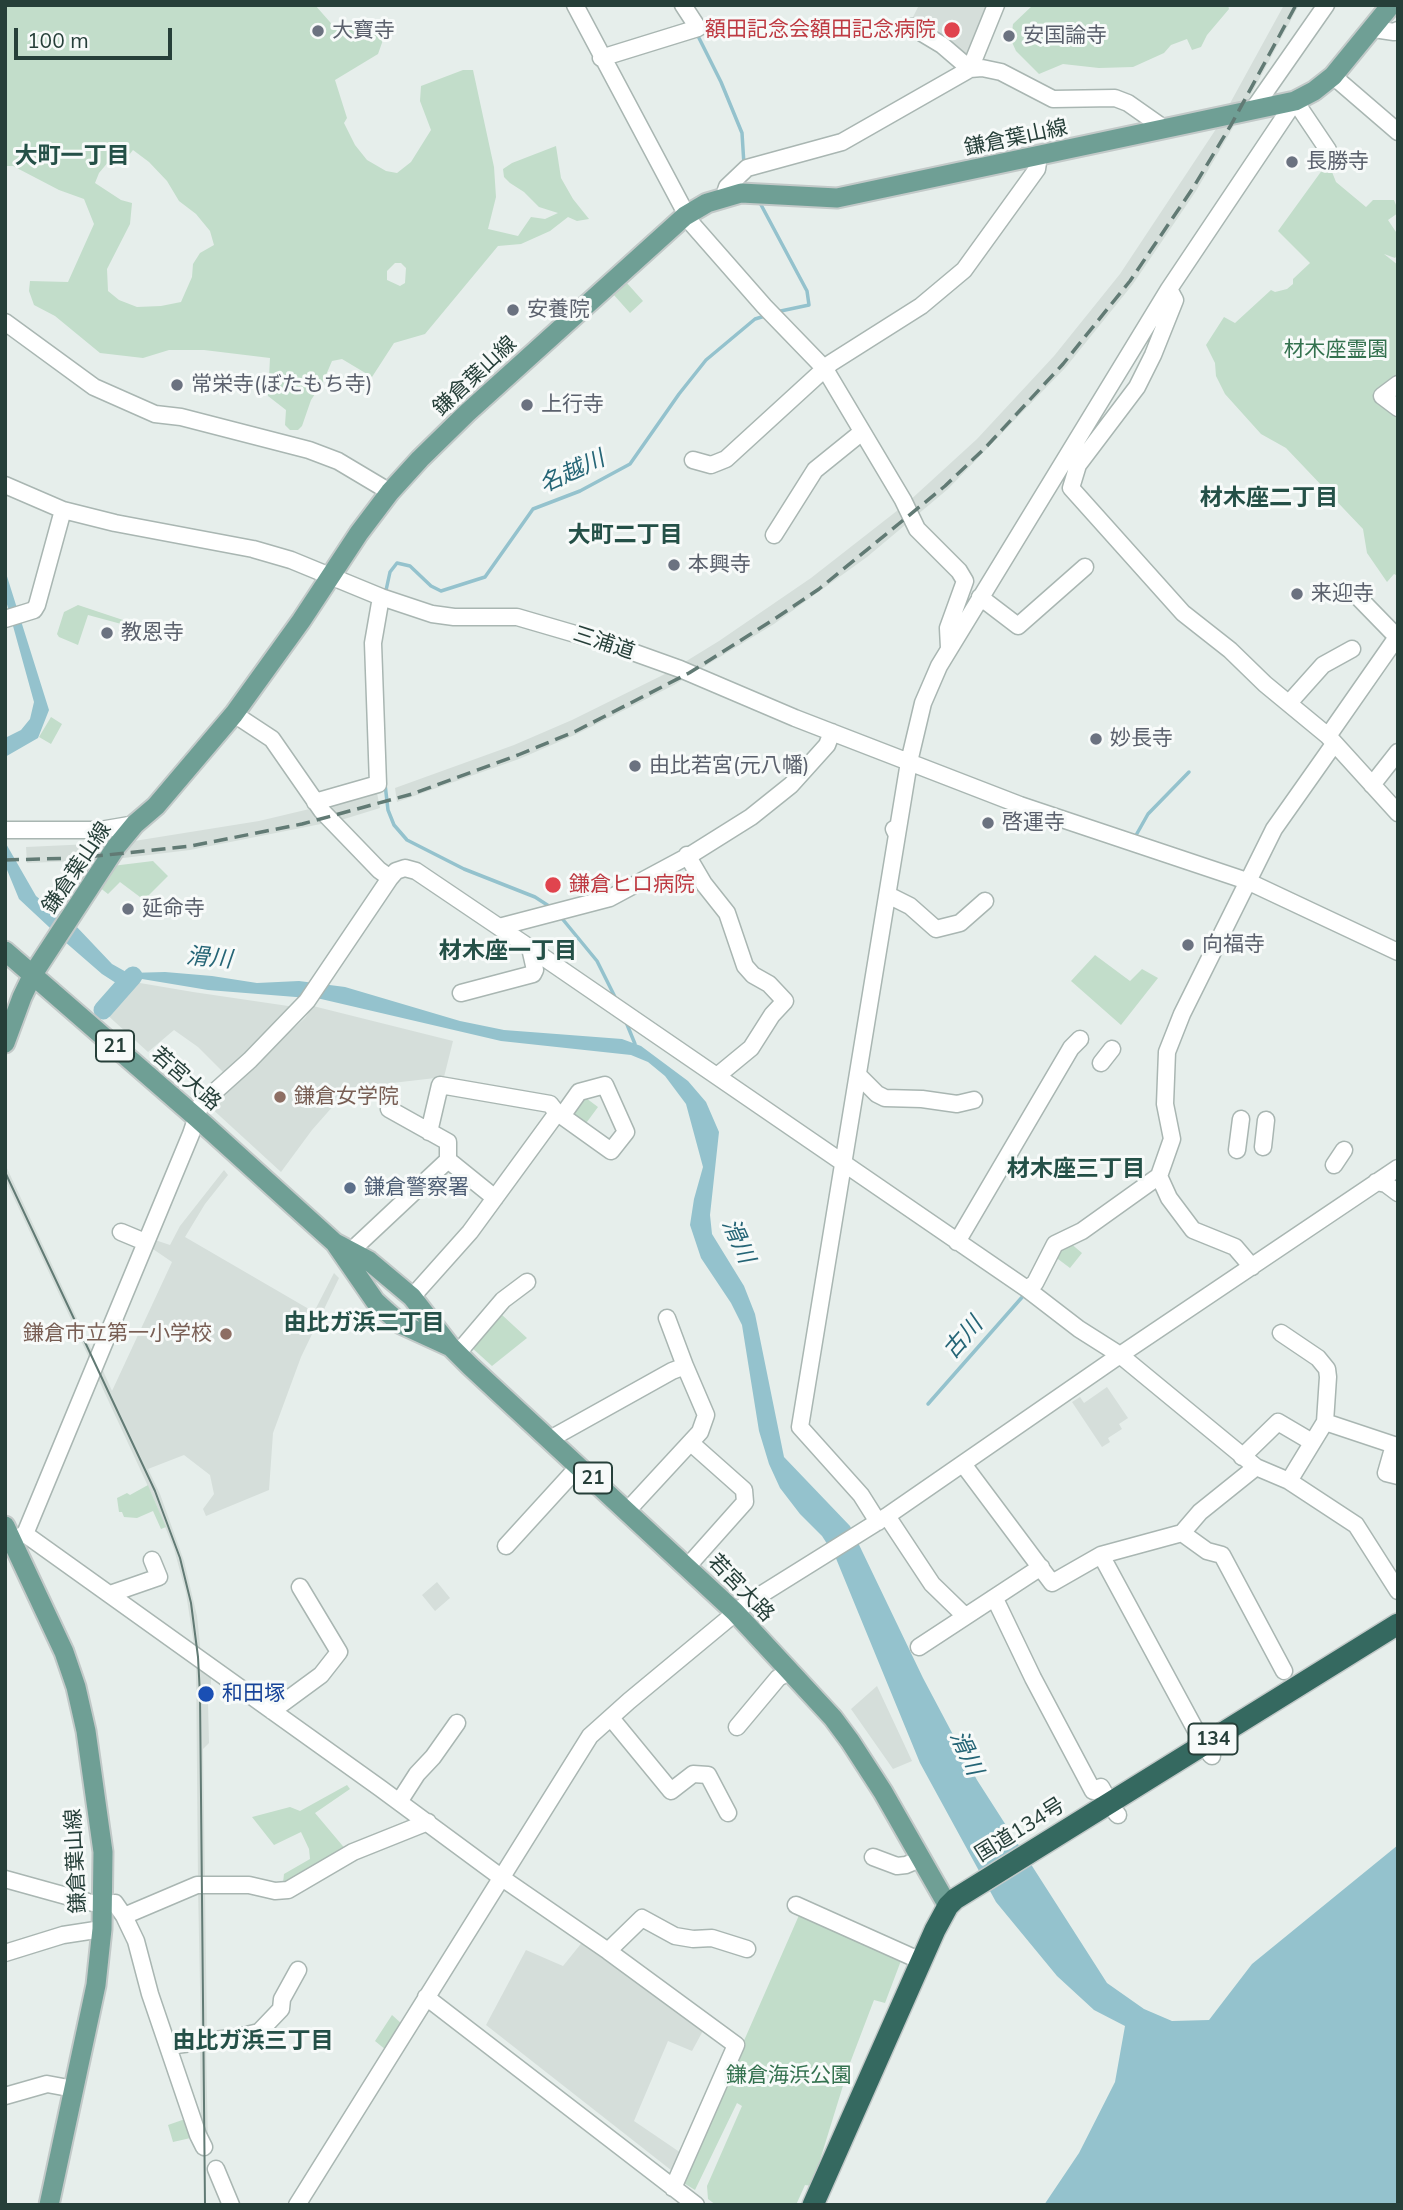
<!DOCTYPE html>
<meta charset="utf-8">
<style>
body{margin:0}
#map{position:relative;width:1403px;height:2210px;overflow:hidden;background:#e6eeeb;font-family:Mulish,sans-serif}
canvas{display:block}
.frame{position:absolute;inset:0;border:7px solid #263f39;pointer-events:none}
.scale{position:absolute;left:14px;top:28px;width:158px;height:32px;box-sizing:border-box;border:4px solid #263f39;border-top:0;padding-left:9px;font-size:21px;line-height:24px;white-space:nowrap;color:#263f39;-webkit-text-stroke:5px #f7faf9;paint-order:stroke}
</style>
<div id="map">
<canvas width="1403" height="2210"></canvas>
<div class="frame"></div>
<div class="scale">100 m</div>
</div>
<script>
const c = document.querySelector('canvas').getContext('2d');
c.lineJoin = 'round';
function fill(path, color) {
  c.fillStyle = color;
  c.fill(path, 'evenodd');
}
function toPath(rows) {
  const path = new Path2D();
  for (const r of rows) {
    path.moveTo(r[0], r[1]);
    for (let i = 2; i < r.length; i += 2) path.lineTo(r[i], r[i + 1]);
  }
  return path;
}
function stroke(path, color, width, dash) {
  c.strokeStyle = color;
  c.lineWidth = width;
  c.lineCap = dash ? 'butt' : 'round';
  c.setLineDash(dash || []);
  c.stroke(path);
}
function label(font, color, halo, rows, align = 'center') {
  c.font = font + ' Mulish,"Noto Sans JP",sans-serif';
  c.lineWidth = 6;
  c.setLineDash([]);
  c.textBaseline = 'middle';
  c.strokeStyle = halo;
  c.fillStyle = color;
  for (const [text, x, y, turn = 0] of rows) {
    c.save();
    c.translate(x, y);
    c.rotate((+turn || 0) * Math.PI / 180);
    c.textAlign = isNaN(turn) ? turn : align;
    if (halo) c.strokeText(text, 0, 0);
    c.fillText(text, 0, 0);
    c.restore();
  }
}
fill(toPath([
 [919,5,991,5,967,57,911,21],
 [1284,5,1299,5,1247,102,1228,107],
 [1235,124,1196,191,1133,284,1066,367,948,489,867,557,774,624,674,685,577,734,519,759,397,802,395,788,514,745,572,720,667,673,719,641,811,578,907,503,977,439,1054,356,1120,274,1216,129],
 [377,793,380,808,341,820,190,850,115,859,128,842,259,821],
 [113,843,102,860,27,863,26,847],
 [134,982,193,992,295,1007,225,1074,198,1047,174,1030,148,1052,104,1012],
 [313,1006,453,1041,444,1077,349,1088,312,1130,281,1172,209,1106,305,1018],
 [5,1164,94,1355,91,1362,5,1179],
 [224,1170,228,1175,205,1204,185,1237,314,1312,334,1273,339,1278,301,1357,273,1433,269,1490,206,1516,203,1509,214,1494,210,1475,184,1455,148,1469,160,1494,184,1561,197,1616,201,1655,195,1651,186,1593,174,1549,153,1497,96,1374,100,1364,112,1391,172,1262,150,1247,152,1239,170,1245,180,1226],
 [1107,1387,1128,1418,1119,1424,1122,1429,1108,1438,1110,1442,1102,1447,1072,1402,1080,1397,1084,1403],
 [437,1582,450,1598,435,1611,422,1595],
 [196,1659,211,1670,211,1703,208,1703,209,1743,203,1749,205,1882,198,1882],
 [877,1686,912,1761,893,1769,851,1709],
 [198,1887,205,1887,207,2037,201,2037],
 [584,1940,705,2027,692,2051,668,2041,634,2121,684,2155,676,2174,486,2025,526,1950,563,1966],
 [200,2045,206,2046,208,2144,201,2137]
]), '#d5deda');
fill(toPath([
 [5,5,315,5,337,30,388,26,378,54,335,80,347,118,344,123,355,145,367,160,386,171,397,173,411,162,431,130,420,101,421,86,463,70,473,70,494,167,496,197,488,229,518,236,531,217,545,219,558,213,539,207,524,192,510,183,504,177,503,169,512,163,556,146,561,178,573,199,589,219,577,221,568,217,550,231,521,244,498,246,425,334,394,343,372,377,342,359,332,361,323,382,311,400,302,426,298,430,290,430,285,425,286,410,268,396,270,358,204,350,169,350,143,358,100,353,55,316,34,305,29,291,30,281,68,282,94,224,84,199,59,190,13,166,5,166],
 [133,150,149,162,167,181,179,201,196,214,210,231,214,245,200,253,193,264,192,277,181,302,161,306,137,307,119,300,108,291,107,269,130,224,132,203,121,200,95,183,99,173,114,155,129,155],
 [395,263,401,263,406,268,405,283,400,286,387,280,387,271],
 [1033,5,1228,5,1229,9,1207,35,1201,47,1192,50,1187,39,1171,45,1164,53,1133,67,1099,68,1063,64,1039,74,1016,51,1011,40,1013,24],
 [1328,162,1336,182,1366,207,1373,200,1394,200,1398,210,1398,213,1388,220,1398,235,1398,254,1395,258,1384,254,1398,265,1398,576,1394,574,1387,582,1367,553,1363,529,1286,448,1261,434,1225,394,1216,376,1215,363,1206,345,1224,317,1235,323,1271,290,1275,292,1287,289,1293,284,1293,279,1310,263,1278,231],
 [626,282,643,301,630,313,613,294],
 [78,605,126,621,125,625,88,615,78,645,59,637,57,634,64,612],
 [51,717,62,724,51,744,39,737],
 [153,861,168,876,144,900,120,882,108,894,99,887,112,866],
 [1095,955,1130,981,1142,969,1158,978,1121,1025,1071,981],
 [582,1095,598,1107,584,1126,568,1113],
 [1069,1242,1082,1253,1070,1268,1054,1256],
 [501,1314,527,1338,492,1366,470,1346],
 [148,1485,153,1497,166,1527,161,1529,153,1511,137,1518,124,1517,122,1512,119,1512,117,1498,127,1493,130,1495],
 [347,1785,350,1789,315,1813,347,1851,298,1881,283,1883,284,1874,310,1859,309,1849,301,1832,274,1845,252,1817,290,1807,300,1811],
 [800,1913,902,1958,885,2003,874,2000,850,2063,812,2186,805,2185,796,2205,716,2205,708,2199,707,2186,742,2106,737,2103,695,2190,682,2182],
 [392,2015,402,2024,386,2050,375,2041],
 [188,2118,195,2137,173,2142,168,2125]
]), '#c2ddca');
fill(toPath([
 [5,570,49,710,38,738,5,757,5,738,21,730,30,719,34,702,5,597],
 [5,842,36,896,64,919,75,925,112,964,128,973,165,972,212,976,257,983,299,981,345,987,460,1021,504,1030,622,1039,641,1046,688,1081,706,1102,719,1132,710,1215,712,1234,744,1286,755,1314,784,1457,850,1526,923,1678,977,1780,1107,1983,1144,2009,1172,2021,1209,2020,1252,1964,1398,1845,1398,2205,1044,2205,1079,2153,1115,2082,1125,2026,1094,2010,1057,1976,996,1902,920,1763,835,1556,822,1536,800,1514,780,1488,769,1464,759,1431,742,1325,731,1303,701,1258,690,1225,694,1199,703,1167,686,1104,665,1076,648,1062,631,1055,501,1041,321,999,208,990,142,979,116,983,102,974,64,941,19,899,5,865]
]), '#94c2cd');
stroke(toPath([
 [696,32,721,82,742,133,744,165],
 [759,201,807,291,809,305,776,312],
 [385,595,390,572,397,563,410,566,431,586,441,591,485,577,533,509,580,491,630,464,679,394,706,360,755,319,765,316],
 [385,784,388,810,394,825,407,840,464,869,535,897,552,908],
 [1135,837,1148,814,1189,772],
 [560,916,597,961,616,999],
 [626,1022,635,1044],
 [928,1404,1024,1295]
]), '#94c2cd', 3.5);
stroke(toPath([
 [103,1010,133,976]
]), '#94c2cd', 19);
const minor = toPath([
 [575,5,683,208,685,216,764,306,825,369,903,500,917,529,959,571,965,581,948,628,949,648],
 [912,27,942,45,970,69],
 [1374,29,1394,32,1398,30],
 [601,58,698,28,683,5],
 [970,69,996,5],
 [1333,76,1398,132],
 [1252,111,1326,5],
 [724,196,727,187,747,168,842,142,970,69,982,68,1001,72,1053,99,1115,98,1128,103,1165,129],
 [1169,289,1175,300,1153,355,1137,387,1078,465,1071,488,1183,613,1230,650,1265,684,1328,736,1398,813],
 [5,322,94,387,155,414,181,417,309,450,338,461,390,492],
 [1398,384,1382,396,1398,408],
 [693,460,711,465,726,459,831,363,921,306,964,270,1037,169,1039,156],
 [5,485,63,510,115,523,253,549,291,560,381,597,432,614,454,617,517,617,613,645,680,669,795,718,1020,805,1247,881,1398,952],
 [774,535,815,470,862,432],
 [980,597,1018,626,1085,567],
 [5,619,34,610,37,605,63,510],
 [1289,703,1323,665,1352,649],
 [234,714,272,739,322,811,379,870,390,878],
 [1328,736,1397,637,1359,598],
 [1372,785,1398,752],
 [315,802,378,784,373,643,381,597],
 [894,829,897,835,909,762,923,703,939,666,1169,289,1295,101,1328,150],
 [5,830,100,830,135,824],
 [687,855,704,884,727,913,745,966,753,975,769,984,785,1001,772,1015,751,1048,717,1076],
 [888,895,910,906,936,929,960,923,985,901],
 [499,927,610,898,692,854,751,817,791,785,827,745,832,732],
 [461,993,533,974,535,970,530,948],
 [1101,1063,1112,1049],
 [858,1075,877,1094,885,1098,922,1099,957,1104,974,1100],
 [429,1132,440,1085,550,1104,557,1113,562,1116,611,1151,626,1132,605,1085,579,1092,562,1116],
 [1263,1147,1266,1120],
 [1237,1150,1241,1119],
 [448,1160,495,1198],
 [1334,1165,1344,1150],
 [1159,1176,1169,1198,1193,1230,1235,1247,1252,1267],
 [1376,1182,1386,1184,1398,1193],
 [121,1232,145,1242],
 [957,1242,1071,1048,1080,1039],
 [352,1250,448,1160,448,1142,389,1109],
 [1027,1289,1035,1283,1055,1244,1082,1231,1159,1176,1172,1139,1165,1104,1167,1052,1182,1014,1274,829,1334,744],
 [412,1297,470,1232,557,1113],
 [667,1318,685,1366],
 [1281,1333,1318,1358,1327,1369,1328,1377,1325,1422,1289,1481],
 [457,1354,503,1300,527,1282],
 [1325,1422,1394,1445,1386,1473,1398,1476],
 [550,1439,672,1371,685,1366,706,1415,700,1432,627,1511],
 [1242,1457,1278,1422,1312,1442],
 [963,1464,1052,1583,1101,1555,1182,1533,1200,1512,1256,1467],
 [887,1516,932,1584,965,1616],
 [878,1522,861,1495,800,1427,897,835],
 [1182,1533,1207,1551,1222,1555,1284,1671],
 [25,1534,380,1788,502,1878,608,1951,736,2045,673,2188],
 [12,1540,25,1534,191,1134,201,1104,250,1060,307,1001,390,878,396,871,405,868,416,871,530,948,1027,1289,1079,1329,1120,1355,1256,1467,1289,1481,1356,1525,1398,1591],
 [506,1546,579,1466],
 [1101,1555,1200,1738],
 [688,1566,745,1502,744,1490,691,1443],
 [110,1594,159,1577,152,1560],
 [992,1599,997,1603,1033,1678,1093,1791,1101,1787,1106,1796],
 [919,1647,1041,1567],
 [272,1711,321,1675,339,1652,300,1587],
 [611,1718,671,1791,693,1774,708,1775,728,1813],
 [737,1727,778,1678,789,1672],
 [1210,1754,1212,1756],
 [399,1802,417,1774,433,1757,457,1723],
 [1116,1813,1118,1815],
 [873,1857,897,1866,906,1865,920,1859],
 [5,1879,88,1902,103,1905,115,1903,124,1916,136,1941,150,1994,198,2135,204,2147],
 [796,1905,921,1961],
 [124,1916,197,1885,249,1885,275,1891,288,1890,353,1852,428,1822],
 [608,1951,642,1918,675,1936,693,1939,712,1938,747,1949],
 [5,1953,63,1935,102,1929],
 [426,1997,696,2205],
 [168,2046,238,2037,259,2032,281,2009,282,1999,298,1970],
 [5,2096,47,2084,74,2089],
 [216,2169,231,2205],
 [297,2205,590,1736,629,1701,746,1604,887,1516,1120,1355,1398,1168]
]);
const major = toPath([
 [5,951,197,1118,335,1243,375,1301,387,1312,401,1324,449,1346],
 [5,1043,22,997,33,974,116,847,135,824,156,806,234,714,301,621,359,533,390,492,420,459,467,413,685,216,707,203,741,193,837,198,1295,101,1314,91,1333,76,1391,5],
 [335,1243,369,1261,412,1297,450,1346,470,1366,735,1612,833,1718,850,1741,883,1792,948,1906],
 [5,1526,64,1652,76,1687,86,1731,103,1852,102,1929,96,1985,49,2205]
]);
const highway = toPath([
 [813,2205,935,1930,948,1906,955,1899,1398,1624]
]);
stroke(minor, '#a9b6b2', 19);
stroke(major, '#c2c9c8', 23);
stroke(highway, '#c2c9c8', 24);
stroke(minor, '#fff', 16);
stroke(major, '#6f9f95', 19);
stroke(highway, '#356960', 21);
stroke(toPath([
 [5,1172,155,1491,180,1558,191,1603,198,1657,200,1695,205,2205]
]), '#617a74', 2);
stroke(toPath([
 [5,860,78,858,191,846,302,824,412,794,518,755,576,731,689,673,773,620,819,589,945,486,986,447,1063,364,1130,281,1193,188,1231,125,1296,5]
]), '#617a74', 3.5, [14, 7]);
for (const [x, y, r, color] of [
 [952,30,9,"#e0444e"],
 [318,31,7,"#6b7280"],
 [1009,36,7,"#6b7280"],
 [1292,162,7,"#6b7280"],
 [513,310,7,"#6b7280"],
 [177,385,7,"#6b7280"],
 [527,405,7,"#6b7280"],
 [674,565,7,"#6b7280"],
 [1297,594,7,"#6b7280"],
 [107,633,7,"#6b7280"],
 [1096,739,7,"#6b7280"],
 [635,766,7,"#6b7280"],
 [988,823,7,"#6b7280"],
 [553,885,9,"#e0444e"],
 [128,909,7,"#6b7280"],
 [1188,945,7,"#6b7280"],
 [280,1097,7,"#8d6e63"],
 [350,1188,7,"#5c6f8a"],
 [226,1334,7,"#8d6e63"],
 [206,1694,9,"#1a4fb4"]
]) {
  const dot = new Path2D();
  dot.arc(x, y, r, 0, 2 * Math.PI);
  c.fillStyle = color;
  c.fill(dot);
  stroke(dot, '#f7faf9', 2.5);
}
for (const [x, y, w] of [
 [115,1046,38],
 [593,1478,38],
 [1213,1739,49]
]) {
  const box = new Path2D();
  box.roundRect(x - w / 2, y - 15.5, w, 31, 5);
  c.fillStyle = '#f7faf9';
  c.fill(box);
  stroke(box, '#263f39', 2);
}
label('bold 19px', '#263f39', null, [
 ["21",115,1046],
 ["21",593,1478],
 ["134",1213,1739]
]);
label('21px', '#be3a42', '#f7faf9', [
 ["額田記念会額田記念病院",936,30],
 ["鎌倉ヒロ病院",569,885,"left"]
], 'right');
label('21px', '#5b616d', '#f7faf9', [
 ["大寶寺",332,31],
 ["安国論寺",1023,36],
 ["長勝寺",1306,162],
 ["安養院",527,310],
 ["常栄寺(ぼたもち寺)",191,385],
 ["上行寺",541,405],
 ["本興寺",688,565],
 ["来迎寺",1311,594],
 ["教恩寺",121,633],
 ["妙長寺",1110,739],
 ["由比若宮(元八幡)",649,766],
 ["啓運寺",1002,823],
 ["延命寺",142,909],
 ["向福寺",1202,945]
], 'left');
label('21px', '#263f39', '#f7faf9', [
 ["鎌倉葉山線",1016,138,-12],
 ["鎌倉葉山線",475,376,-43],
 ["三浦道",604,643,18],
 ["鎌倉葉山線",77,868,-56],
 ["若宮大路",186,1079,41],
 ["若宮大路",741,1588,46],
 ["国道134号",1020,1830,-32],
 ["鎌倉葉山線",76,1861,-93]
]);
label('21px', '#34724f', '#f7faf9', [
 ["材木座霊園",1336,350],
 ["鎌倉海浜公園",789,2076]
]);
label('21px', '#785e54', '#f7faf9', [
 ["鎌倉女学院",294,1097],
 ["鎌倉市立第一小学校",212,1334,"right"]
], 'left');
label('21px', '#4e5e75', '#f7faf9', [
 ["鎌倉警察署",364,1188]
], 'left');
label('21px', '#164399', '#f7faf9', [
 ["和田塚",222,1694]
], 'left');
label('bold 23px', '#245047', '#f7faf9', [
 ["大町一丁目",72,156],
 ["材木座二丁目",1269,498],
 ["大町二丁目",625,535],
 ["材木座一丁目",508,951],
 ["材木座三丁目",1076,1169],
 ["由比ガ浜二丁目",364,1323],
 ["由比ガ浜三丁目",253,2041]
]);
label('italic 23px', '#256576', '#f7faf9', [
 ["名越川",572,472,-25],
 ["滑川",209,958,5],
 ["滑川",738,1241,66],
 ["古川",963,1338,-49],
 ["滑川",966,1753,65]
]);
</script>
